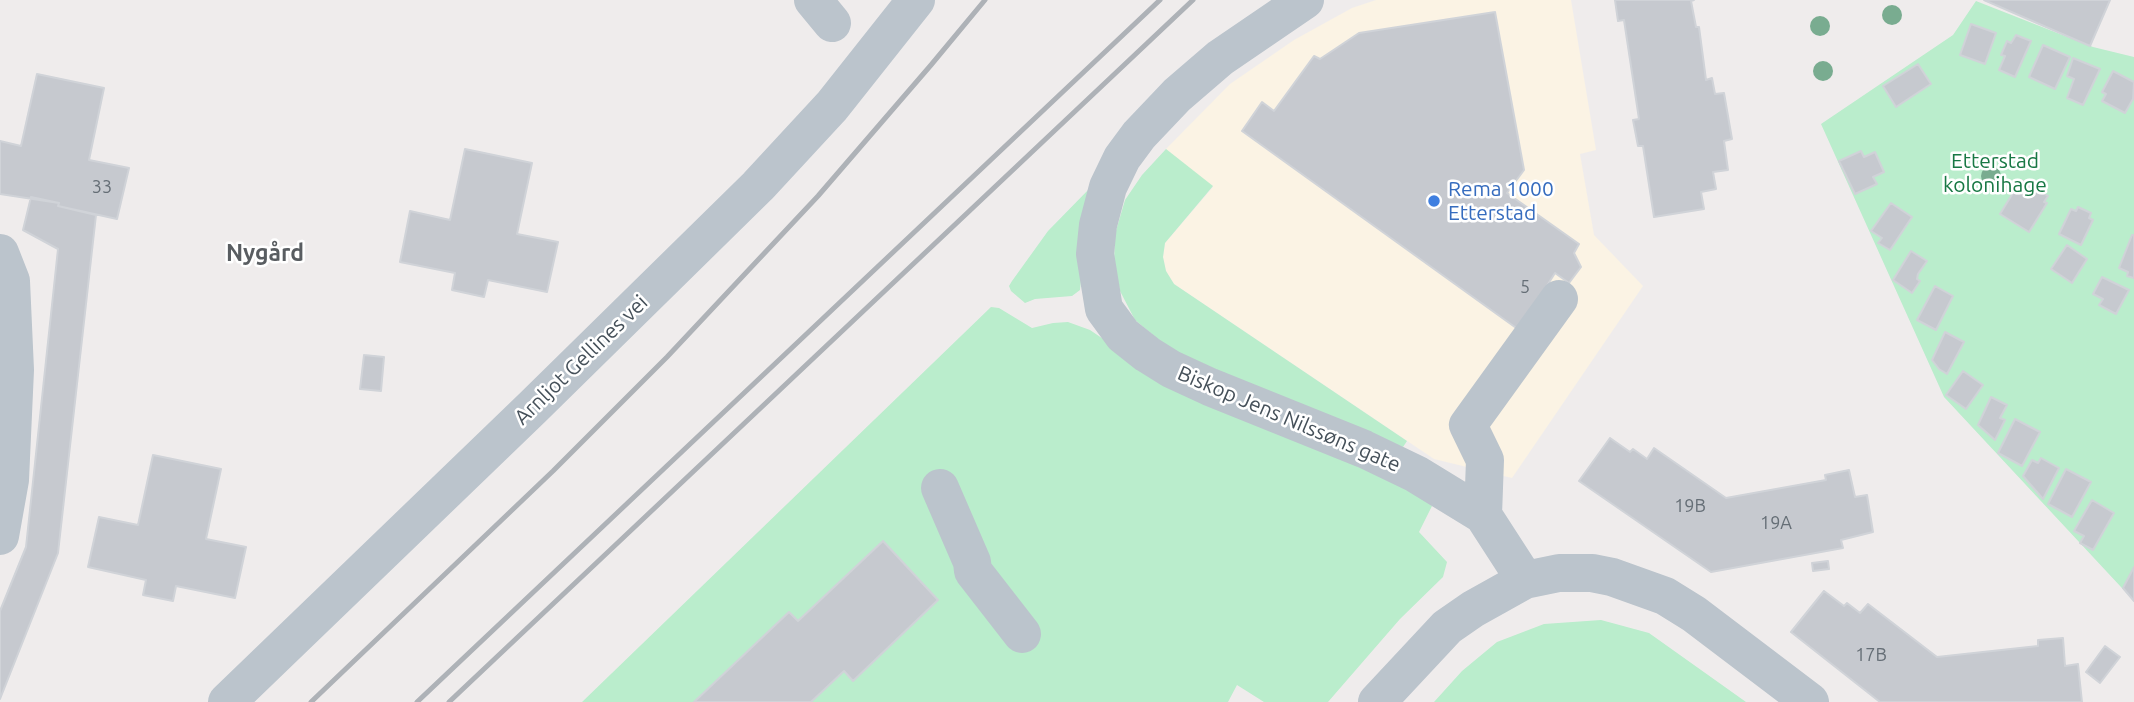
<!DOCTYPE html>
<meta charset="utf-8">
<style>
body{margin:0}
canvas{display:block;background:#efecec}
</style>
<canvas width="2134" height="702"></canvas>
<script>
const c = document.querySelector('canvas').getContext('2d');
c.lineJoin = 'round';
function fill(path, color) {
  c.fillStyle = color;
  c.fill(path, 'evenodd');
}
function toPath(rows) {
  const path = new Path2D();
  for (const r of rows) {
    path.moveTo(r[0], r[1]);
    for (let i = 2; i < r.length; i += 2) path.lineTo(r[i], r[i + 1]);
  }
  return path;
}
function stroke(path, color, width, dash) {
  c.strokeStyle = color;
  c.lineWidth = width;
  c.lineCap = dash ? 'butt' : 'round';
  c.setLineDash(dash || []);
  c.stroke(path);
}
function label(font, color, halo, rows, align = 'center') {
  c.font = font + ' Ubuntu,sans-serif';
  c.lineWidth = 5;
  c.setLineDash([]);
  c.textBaseline = 'middle';
  c.strokeStyle = halo;
  c.fillStyle = color;
  for (const [text, x, y, turn = 0] of rows) {
    c.save();
    c.translate(x, y);
    c.rotate((+turn || 0) * Math.PI / 180);
    c.textAlign = isNaN(turn) ? turn : align;
    if (halo) c.strokeText(text, 0, 0);
    c.fillText(text, 0, 0);
    c.restore();
  }
}
fill(toPath([
 [1376,0,1571,0,1596,150,1580,154,1594,235,1643,286,1512,478,1434,459,1174,284,1166,271,1163,257,1165,243,1213,187,1166,149,1230,84,1294,40,1352,8]
]), '#fbf3e4');
fill(toPath([
 [1976,1,2093,47,2134,57,2134,601,1944,397,1821,124,1953,35],
 [1166,149,1213,186,1165,243,1163,257,1166,271,1174,284,1407,441,1403,447,1274,395,1170,349,1135,320,1120,291,1114,262,1115,234,1125,200,1142,175],
 [1090,188,1080,290,1072,296,1035,299,1025,303,1011,291,1009,286,1012,281,1048,231],
 [991,307,999,308,1032,328,1053,323,1068,322,1090,330,1137,362,1398,478,1432,506,1419,532,1447,562,1443,577,1400,619,1328,702,1264,702,1237,685,1228,702,582,702],
 [1601,620,1649,633,1746,702,1434,702,1462,671,1497,642,1544,624]
]), '#baedcc');
const building = toPath([
 [1615,0,1694,0,1691,1,1696,27,1699,27,1706,80,1712,78,1715,94,1724,93,1732,139,1724,141,1728,170,1713,172,1716,189,1701,192,1704,209,1654,217,1643,146,1638,146,1633,120,1639,119,1624,20,1618,21,1615,0],
 [1984,0,2110,0,2090,46,1984,0],
 [1495,12,1524,170,1507,193,1579,244,1574,253,1581,267,1569,283,1555,273,1519,330,1242,131,1262,102,1274,111,1314,56,1320,59,1359,33,1495,12],
 [1971,24,1996,33,1985,64,1960,55,1971,24],
 [2016,35,2031,41,2015,77,1999,70,2005,56,2001,55,2007,41,2011,43,2016,35],
 [2043,45,2070,57,2055,89,2029,77,2043,45],
 [2073,58,2100,69,2083,105,2067,98,2074,79,2067,76,2073,58],
 [1918,64,1931,84,1896,107,1883,86,1918,64],
 [2113,71,2134,82,2133,99,2125,113,2102,101,2106,94,2102,92,2113,71],
 [37,74,104,88,89,160,129,168,117,219,58,206,59,203,0,194,0,141,21,146,37,74],
 [465,149,532,163,517,234,558,242,547,292,488,280,484,297,452,290,455,273,400,262,410,211,450,220,465,149],
 [1861,151,1864,157,1875,152,1884,172,1873,177,1877,184,1855,194,1839,161,1861,151],
 [2021,180,2048,196,2044,202,2047,203,2029,232,2000,214,2021,180],
 [31,197,59,203,58,206,96,215,58,553,0,699,0,611,26,547,58,249,23,230,31,197],
 [1891,203,1912,217,1890,250,1878,243,1882,238,1871,231,1891,203],
 [2078,207,2091,213,2089,218,2093,220,2081,245,2059,234,2071,209,2076,211,2078,207],
 [2132,235,2134,235,2134,278,2127,276,2128,272,2119,268,2132,235],
 [2067,245,2087,259,2072,283,2051,269,2067,245],
 [1911,251,1927,261,1918,274,1917,279,1920,281,1912,293,1893,280,1911,251],
 [2102,277,2129,290,2116,314,2099,305,2103,299,2093,294,2102,277],
 [1935,286,1953,296,1936,330,1917,320,1935,286],
 [1945,332,1964,342,1947,374,1939,369,1932,360,1945,332],
 [364,355,384,357,381,391,360,389,364,355],
 [1963,371,1983,385,1966,409,1946,395,1963,371],
 [1991,397,2007,405,2000,418,2005,420,1995,440,1978,425,1991,397],
 [2015,419,2040,432,2022,466,1998,453,2015,419],
 [1610,438,1630,452,1633,449,1647,459,1654,448,1726,498,1826,480,1825,475,1849,470,1855,497,1867,495,1873,532,1841,540,1843,548,1711,572,1579,481,1610,438],
 [153,455,221,469,206,539,246,547,235,598,176,586,173,601,143,595,146,580,88,567,99,517,138,525,153,455],
 [2041,458,2059,468,2043,499,2023,476,2032,460,2038,463,2041,458],
 [2066,469,2091,482,2072,517,2048,504,2066,469],
 [2092,500,2114,513,2093,550,2080,543,2084,536,2074,531,2092,500],
 [883,541,938,600,853,681,844,671,811,702,694,702,789,612,798,621,883,541],
 [1828,561,1829,569,1813,571,1812,563,1828,561],
 [2134,567,2134,601,2123,588,2134,567],
 [1824,591,1844,606,1847,603,1860,613,1868,604,1937,657,2038,646,2038,640,2063,638,2065,666,2078,664,2082,702,1880,702,1791,632,1824,591],
 [2105,646,2120,657,2100,683,2086,672,2105,646]
]);
fill(building, '#c6c9cf');
stroke(building, '#d0d3d8', 2);
stroke(toPath([
 [813,0,832,23],
 [1305,0,1220,58,1177,95,1139,135,1122,158,1108,187,1098,225,1095,254,1104,309,1123,335,1147,354,1171,369,1210,387,1364,449,1416,474,1483,515,1525,580],
 [0,253,11,281,15,370,10,480,0,536],
 [940,488,972,562,973,571,1022,634],
 [1483,515,1485,460,1468,425,1559,299],
 [227,702,532,408,758,186,832,106,916,0],
 [1377,702,1447,627,1473,609,1525,580,1559,573,1592,573,1612,577,1665,596,1694,614,1810,702]
]), '#bbc4cc', 38);
stroke(toPath([
 [311,702,553,471,667,357,818,196,931,65,985,0],
 [417,702,1160,0],
 [449,702,1193,0]
]), '#aeb2b7', 5);
c.fillStyle = '#79ac90';
for (const [x, y] of [
 [1892,15],
 [1820,26],
 [1823,71],
 [1991,176]
]) {
  c.beginPath();
  c.arc(x, y, 10, 0, 2 * Math.PI);
  c.fill();
}
for (const [x, y, r, color] of [
 [1434,201,7,"#3f7fe0"]
]) {
  const dot = new Path2D();
  dot.arc(x, y, r, 0, 2 * Math.PI);
  c.fillStyle = color;
  c.fill(dot);
  stroke(dot, '#fff', 2.5);
}
label('18px', '#656e76', null, [
 ["33",102,187],
 ["5",1525,287],
 ["19B",1690,506],
 ["19A",1776,523],
 ["17B",1871,655]
]);
label('21px', '#187844', '#fff', [
 ["Etterstad",1995,161],
 ["kolonihage",1995,185]
]);
label('21px', '#366cbe', '#fff', [
 ["Rema 1000",1448,189],
 ["Etterstad",1448,213]
], 'left');
label('21px', '#455059', '#fff', [
 ["Arnljot Gellines vei",581,360,-44],
 ["Biskop Jens Nilssøns gate",1289,419,23]
]);
label('bold 23px', '#595d61', '#fff', [
 ["Nygård",265,253]
]);
</script>
